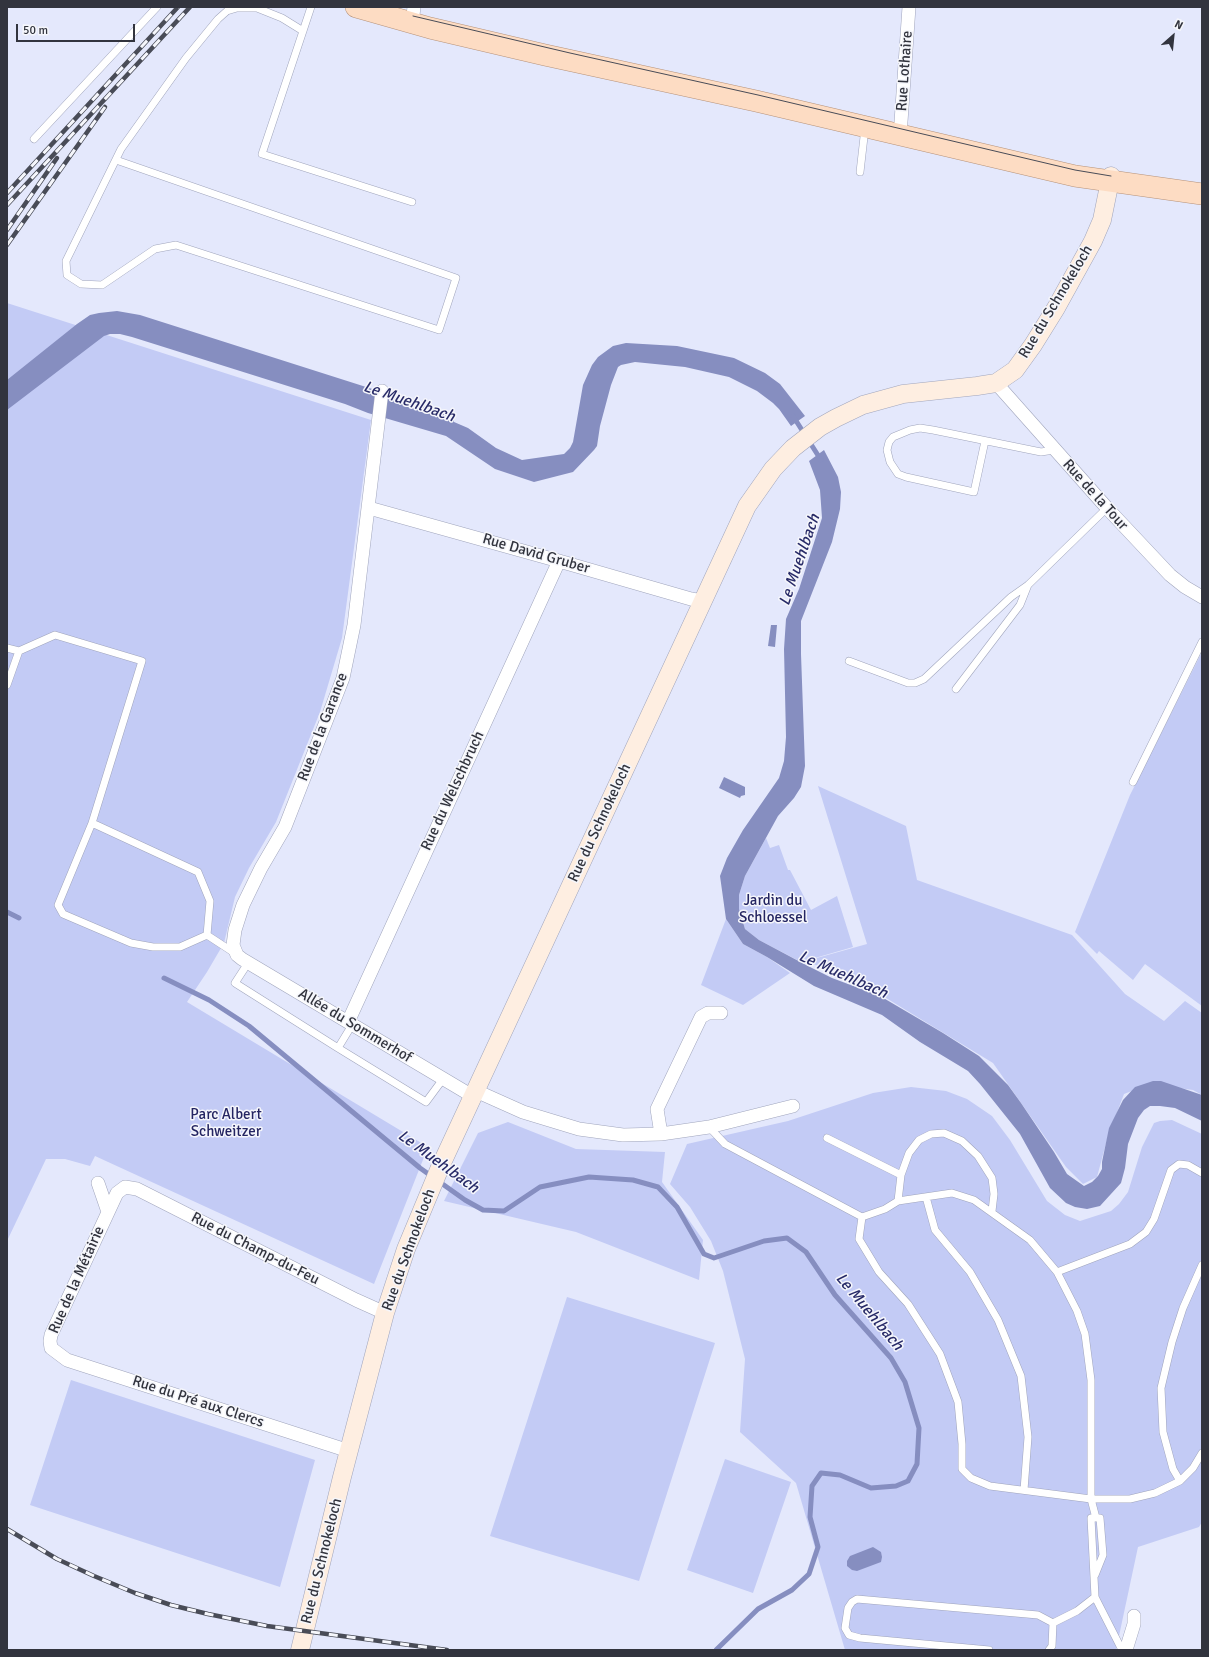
<!DOCTYPE html>
<meta charset="utf-8">
<style>
body{margin:0}
#map{position:relative;width:1209px;height:1657px;overflow:hidden;background:#e4e8fc;font-family:Signika,sans-serif}
canvas{display:block}
.frame{position:absolute;inset:0;border:8px solid #32343e;pointer-events:none}
.north{position:absolute;left:1153px;top:16px;width:40px;height:40px;-webkit-text-stroke:3px #f5f6fb;paint-order:stroke;rotate:27deg;font-size:11px;font-weight:700;line-height:16px;text-align:center;color:#32343e}
.north::after{content:'';display:block;margin:auto;width:14px;height:18px;background:#32343e;clip-path:polygon(50% 0,100% 100%,50% 72%,0 100%)}
.scale{position:absolute;left:16px;top:24px;width:119px;height:18px;box-sizing:border-box;border:2px solid #32343e;border-top:0;padding-left:5px;font-size:12px;line-height:14px;white-space:nowrap;color:#32343e;-webkit-text-stroke:3px #f5f6fb;paint-order:stroke}
</style>
<div id="map">
<canvas width="1209" height="1657"></canvas>
<div class="frame"></div>
<div class="north">N</div>
<div class="scale">50 m</div>
</div>
<script>
const c = document.querySelector('canvas').getContext('2d');
c.lineJoin = 'round';
function fill(path, color) {
  c.fillStyle = color;
  c.fill(path, 'evenodd');
}
function toPath(rows) {
  const path = new Path2D();
  for (const r of rows) {
    path.moveTo(r[0], r[1]);
    for (let i = 2; i < r.length; i += 2) path.lineTo(r[i], r[i + 1]);
  }
  return path;
}
function stroke(path, color, width, dash) {
  c.strokeStyle = color;
  c.lineWidth = width;
  c.lineCap = dash ? 'butt' : 'round';
  c.setLineDash(dash || []);
  c.stroke(path);
}
function label(font, color, halo, rows, align = 'center') {
  c.font = font + ' Signika,sans-serif';
  c.lineWidth = 3;
  c.setLineDash([]);
  c.textBaseline = 'middle';
  c.strokeStyle = halo;
  c.fillStyle = color;
  for (const [text, x, y, turn = 0] of rows) {
    c.save();
    c.translate(x, y);
    c.rotate((+turn || 0) * Math.PI / 180);
    c.textAlign = isNaN(turn) ? turn : align;
    if (halo) c.strokeText(text, 0, 0);
    c.fillText(text, 0, 0);
    c.restore();
  }
}
fill(toPath([
 [7,303,371,420,342,638,320,712,276,822,249,868,235,897,224,943,207,972,187,1002,428,1147,374,1284,95,1156,90,1166,65,1159,46,1159,7,1241],
 [1202,652,1202,1006,1145,964,1133,980,1099,951,1097,954,1075,932,1130,795],
 [818,786,906,826,917,880,1072,935,1125,994,1164,1021,1185,1001,1202,1013,1202,1095,1193,1090,1150,1084,1124,1094,1108,1136,1097,1177,1083,1184,1066,1167,993,1063,863,984,806,961,867,944],
 [766,838,770,848,779,845,788,870,790,870,811,910,837,896,853,947,801,962,759,940,745,929,739,909,739,895,745,876],
 [726,919,743,944,767,957,790,973,743,1005,701,985],
 [911,1087,946,1091,967,1099,992,1116,1010,1140,1047,1201,1065,1215,1080,1221,1111,1211,1119,1204,1128,1192,1142,1147,1154,1123,1160,1121,1172,1120,1202,1134,1202,1522,1199,1527,1138,1547,1116,1650,845,1650,796,1483,740,1432,745,1359,723,1271,711,1241,690,1207,670,1184,687,1144,788,1121,873,1093],
 [508,1122,576,1149,665,1152,662,1182,703,1240,699,1280,576,1232,444,1201,478,1133],
 [567,1297,715,1343,639,1581,490,1536],
 [71,1380,315,1460,280,1587,30,1505],
 [725,1459,791,1482,753,1593,687,1570]
]), '#c3cbf5');
fill(toPath([
 [117,311,140,315,454,415,454,422,468,428,496,448,522,460,564,454,570,448,573,442,583,385,592,365,598,357,613,346,626,343,677,346,734,358,765,373,780,384,805,416,791,426,779,409,773,403,757,391,729,377,685,367,635,362,621,365,618,367,611,385,600,426,597,446,594,450,573,472,534,482,495,469,446,436,368,413,345,404,132,337,120,334,110,334,104,336,7,410,7,380,77,324,90,315,99,313],
 [824,450,838,477,841,492,840,509,832,542,801,621,801,654,805,766,801,787,794,798,778,816,745,876,739,895,739,909,745,929,759,940,806,965,832,978,880,996,943,1033,979,1056,1008,1085,1021,1103,1054,1152,1067,1174,1084,1186,1092,1182,1098,1176,1102,1169,1102,1162,1109,1128,1123,1100,1135,1087,1153,1081,1161,1081,1202,1095,1202,1121,1175,1108,1160,1106,1150,1106,1144,1110,1138,1118,1128,1144,1125,1168,1121,1183,1100,1206,1087,1209,1075,1207,1066,1203,1050,1188,1020,1134,980,1084,968,1071,920,1042,882,1015,814,986,767,957,743,944,726,919,720,876,727,858,743,830,779,778,784,761,786,737,784,649,786,619,799,589,822,518,820,490,809,461],
 [771,625,777,625,775,647,768,646],
 [724,777,745,787,745,795,741,796,740,798,719,788],
 [873,1547,881,1552,882,1557,881,1562,857,1571,852,1570,847,1566,847,1561,850,1556]
]), '#868ec0');
stroke(toPath([
 [793,416,821,460],
 [7,912,19,918],
 [164,978,209,1000,249,1026,420,1168,465,1200,483,1210,504,1211,540,1187,589,1177,633,1180,658,1187,677,1207,704,1254,714,1258,764,1241,787,1238,806,1252,835,1295,891,1358,905,1382,919,1428,917,1464,908,1481,896,1486,871,1488,840,1475,821,1473,812,1486,810,1517,818,1547,809,1574,792,1590,758,1609,716,1650]
]), '#868ec0', 5);
const lane = toPath([
 [311,7,262,154,412,202],
 [34,139,157,7],
 [116,160,456,278,439,330,176,245,155,249,102,285,81,284,67,275,66,261,121,149,186,58,218,19,227,11,237,8,257,8,282,18,303,31],
 [860,172,865,128],
 [985,441,974,492,906,477,898,474,890,462,887,450,889,442,893,437,910,430,920,428,933,430,1041,452,1054,450],
 [7,648,19,651,55,635,142,661,92,823],
 [849,661,908,683,915,683,924,679,1011,597,1028,585,1107,508],
 [7,685,19,651],
 [956,689,1020,605,1028,585],
 [1133,782,1202,642],
 [92,823,198,872,210,901,207,935,180,947,153,947,131,943,63,914,58,905,92,823],
 [207,935,236,954],
 [248,963,235,983,338,1048,352,1025],
 [338,1048,426,1102,443,1079],
 [709,1127,725,1144,862,1217,885,1209,898,1201,952,1193,974,1200,1030,1240,1057,1272,1077,1311,1085,1334,1091,1380,1091,1499,1096,1518],
 [827,1138,901,1175],
 [926,1197,935,1230,970,1272,998,1320,1021,1376,1028,1437,1024,1490],
 [898,1201,901,1175,909,1153,919,1140,931,1134,944,1133,962,1141,978,1156,992,1178,994,1194,992,1211],
 [862,1217,859,1239,879,1272,908,1304,940,1354,958,1402,962,1444,962,1469,971,1478,990,1486,1091,1499,1130,1499,1155,1493,1180,1481,1193,1468,1202,1453],
 [1057,1272,1130,1244,1146,1232,1154,1219,1171,1170,1179,1164,1188,1165,1202,1173],
 [1180,1481,1173,1469,1163,1432,1161,1388,1172,1342,1183,1308,1202,1265],
 [1095,1575,1103,1555,1100,1518,1091,1518,1095,1597,1122,1650],
 [1053,1623,1077,1611,1095,1597],
 [989,1650,860,1638,849,1635,845,1628,848,1608,852,1602,857,1599,1038,1615,1053,1623],
 [1049,1650,1052,1646,1053,1623]
]);
const street = toPath([
 [412,23,414,7],
 [900,136,909,7],
 [996,383,1107,508,1170,575,1185,587,1202,597],
 [382,391,354,625,343,678,285,827,261,868,243,905,235,930,233,945,237,955,242,959,474,1097],
 [369,508,559,561,691,599,702,601],
 [348,1022,559,561],
 [476,1091,523,1112,579,1129,623,1135,661,1134,709,1127,793,1106],
 [661,1134,657,1109,701,1017,708,1013,721,1013],
 [98,1183,108,1212],
 [349,1451,67,1360,51,1348,50,1341,51,1335,117,1193,125,1187,137,1189,356,1300,385,1313],
 [1126,1650,1134,1624,1134,1616]
]);
const secondary = toPath([
 [300,1650,342,1477,385,1313,406,1249,441,1165,747,506,773,469,793,448,820,427,836,418,863,405,903,394,977,386,996,383,1015,370,1033,345,1056,308,1093,241,1102,220,1111,176]
]);
const primary = toPath([
 [356,7,430,28,545,55,756,101,1075,176,1202,194]
]);
stroke(lane, '#a0a5bc', 8);
stroke(street, '#a0a5bc', 14);
stroke(secondary, '#a0a5bc', 19);
stroke(primary, '#b5927a', 22);
stroke(lane, '#fff', 7);
stroke(street, '#fff', 13);
stroke(secondary, '#feeee1', 18);
stroke(primary, '#fddcc3', 21);
stroke(toPath([
 [413,16,570,53,758,95,1075,170,1111,176]
]), '#494c57', 1);
const rail = toPath([
 [7,193,178,7],
 [7,205,190,7],
 [7,230,57,158],
 [7,245,105,107],
 [7,1529,57,1559,94,1576,135,1593,171,1605,208,1614,267,1626,447,1650]
]);
stroke(rail, '#494c57', 4.5);
stroke(rail, '#f5f6fb', 3, [9]);
label('15px', '#32343e', '#f5f6fb', [
 ["Rue Lothaire",905,71,-86],
 ["Rue du Schnokeloch",1056,302,-59],
 ["Rue de la Tour",1095,495,48],
 ["Rue David Gruber",536,554,16],
 ["Rue de la Garance",323,727,-69],
 ["Rue du Welschbruch",453,791,-65],
 ["Rue du Schnokeloch",600,823,-65],
 ["Allée du Sommerhof",355,1026,31],
 ["Rue du Champ-du-Feu",255,1249,27],
 ["Rue du Schnokeloch",409,1250,-70],
 ["Rue de la Métairie",77,1280,-66],
 ["Rue du Pré aux Clercs",198,1402,18],
 ["Rue du Schnokeloch",322,1561,-76]
]);
label('15px', '#242562', '#f5f6fb', [
 ["Jardin du",773,901],
 ["Schloessel",773,918],
 ["Parc Albert",226,1115],
 ["Schweitzer",226,1132]
]);
label('italic 16px', '#282b68', '#f5f6fb', [
 ["Le Muehlbach",409,402,19],
 ["Le Muehlbach",800,560,-71],
 ["Le Muehlbach",843,975,24],
 ["Le Muehlbach",438,1162,36],
 ["Le Muehlbach",869,1312,50]
]);
</script>
